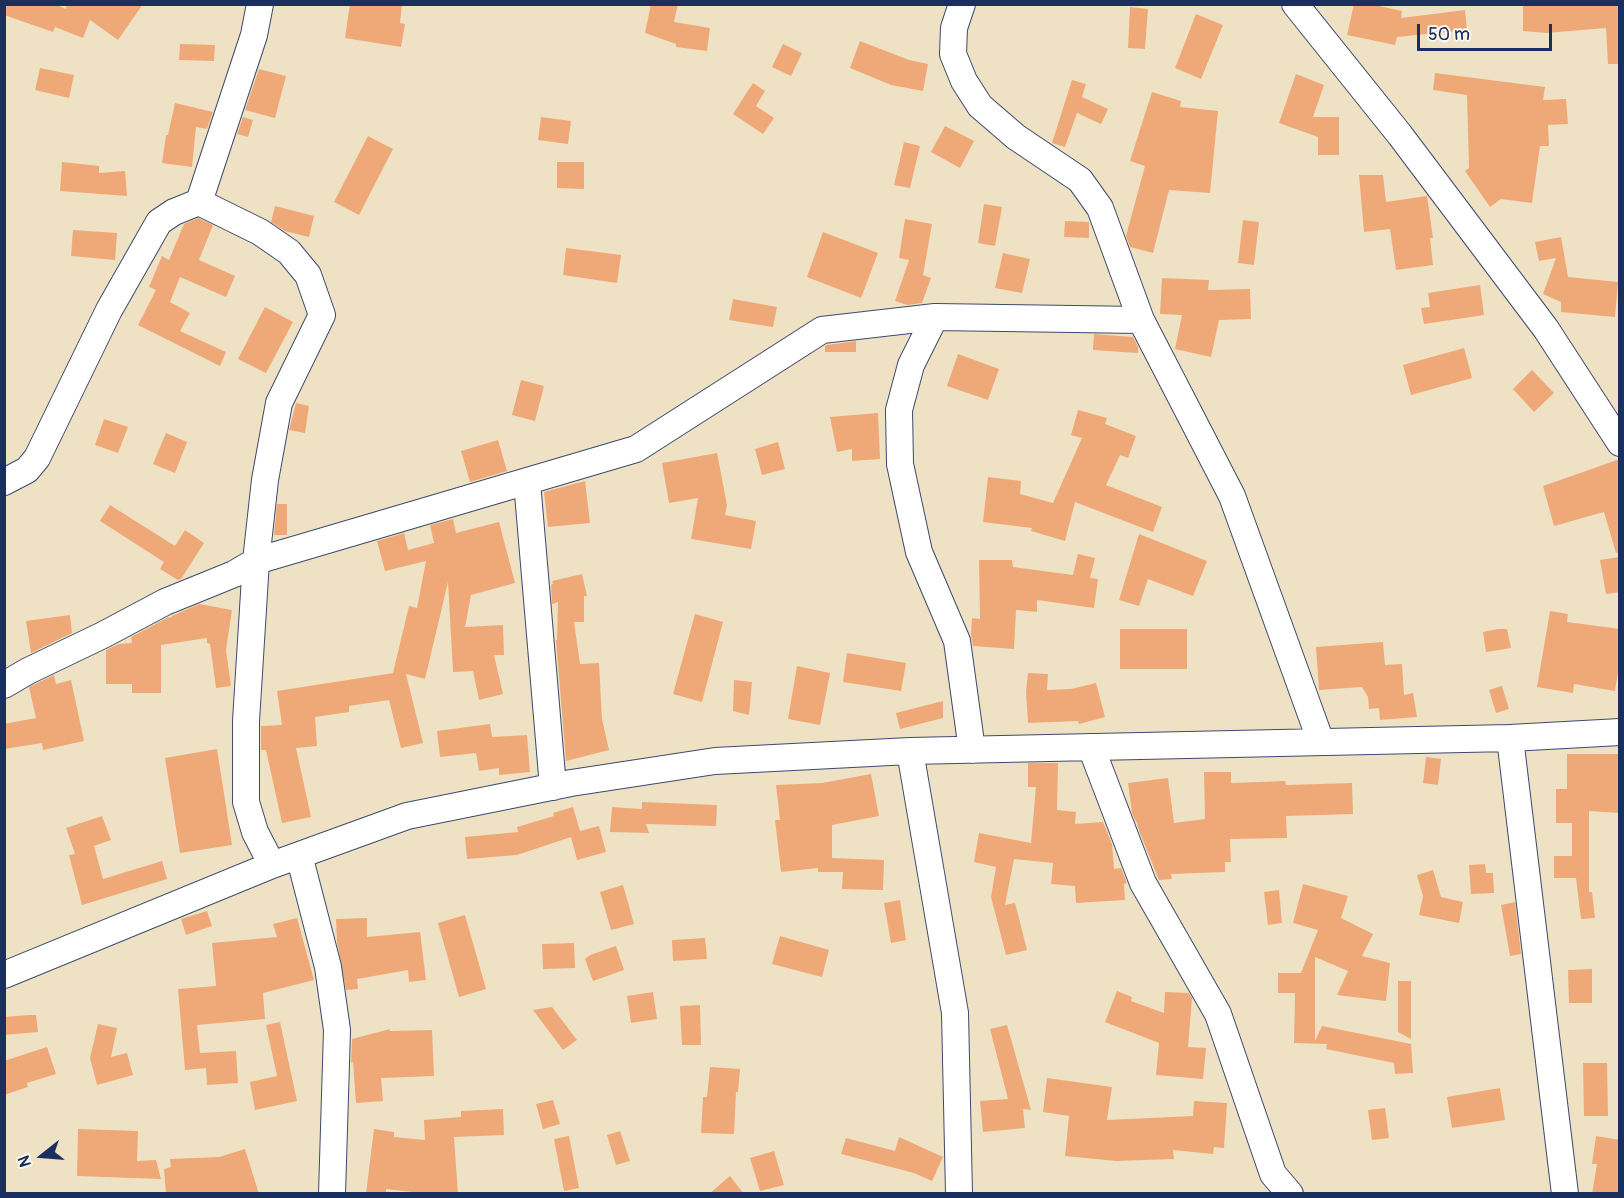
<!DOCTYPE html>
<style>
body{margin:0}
#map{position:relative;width:1624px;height:1198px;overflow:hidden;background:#efe2c4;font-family:Pangolin,sans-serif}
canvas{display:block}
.frame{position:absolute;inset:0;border:6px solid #1b2f5e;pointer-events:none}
.north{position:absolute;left:12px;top:1126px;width:60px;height:60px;-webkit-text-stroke:4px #fbf7ec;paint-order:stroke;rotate:253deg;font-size:16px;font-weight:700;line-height:24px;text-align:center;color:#1b2f5e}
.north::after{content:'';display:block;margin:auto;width:21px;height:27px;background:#1b2f5e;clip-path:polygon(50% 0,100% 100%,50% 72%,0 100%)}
.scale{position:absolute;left:1417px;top:24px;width:135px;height:27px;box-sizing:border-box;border:3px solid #1b2f5e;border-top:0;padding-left:8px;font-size:18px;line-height:21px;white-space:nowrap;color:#1b2f5e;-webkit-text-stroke:4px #fbf7ec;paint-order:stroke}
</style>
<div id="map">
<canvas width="1624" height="1198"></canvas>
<div class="frame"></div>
<div class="north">N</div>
<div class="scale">50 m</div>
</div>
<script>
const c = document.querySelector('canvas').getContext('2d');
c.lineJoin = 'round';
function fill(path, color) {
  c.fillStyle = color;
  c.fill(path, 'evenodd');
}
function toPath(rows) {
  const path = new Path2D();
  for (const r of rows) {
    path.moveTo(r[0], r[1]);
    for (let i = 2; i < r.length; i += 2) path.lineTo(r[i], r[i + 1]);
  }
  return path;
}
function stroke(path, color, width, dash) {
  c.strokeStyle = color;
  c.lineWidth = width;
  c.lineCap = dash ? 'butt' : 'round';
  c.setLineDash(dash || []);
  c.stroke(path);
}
fill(toPath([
 [4,4,55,4,66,9,67,4,143,4,118,40,90,20,83,38,55,27,53,32,4,15],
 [350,4,402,4,400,23,405,24,401,47,345,38],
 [651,4,678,4,674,22,710,28,707,51,676,47,676,44,645,33],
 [1354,4,1370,4,1402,11,1401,18,1465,10,1467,30,1397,37,1395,45,1347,35],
 [1523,4,1620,4,1620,64,1608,64,1606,28,1546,33,1523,31],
 [1130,7,1148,9,1145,49,1128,48],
 [1196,14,1223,25,1201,79,1175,68],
 [860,41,909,60,928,64,923,91,891,85,850,68],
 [180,44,215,45,214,61,179,60],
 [783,44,802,53,791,76,772,67],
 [40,68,74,75,69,98,35,90],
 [259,69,286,76,275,118,245,110],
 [1435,73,1545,87,1543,100,1566,99,1568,124,1548,125,1549,146,1540,146,1532,203,1501,199,1490,207,1465,171,1469,168,1467,95,1433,90],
 [1296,74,1324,85,1313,117,1339,117,1339,155,1318,155,1318,137,1279,123],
 [1072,80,1086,84,1082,97,1108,109,1101,124,1077,113,1065,147,1052,143],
 [753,83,765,91,756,106,774,118,763,134,733,114],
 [1152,92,1181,101,1180,107,1218,111,1210,193,1169,190,1153,253,1130,247,1126,236,1145,166,1130,161],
 [175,103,213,112,207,129,196,127,192,167,162,163,166,135,168,135],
 [243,117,253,120,248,137,237,134],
 [541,117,571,121,568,144,538,140],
 [945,126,974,141,960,168,931,152],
 [368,136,393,149,359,215,334,202],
 [904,142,920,146,910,188,894,185],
 [62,162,99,166,99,173,125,171,127,196,60,191],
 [557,162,584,162,584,189,557,188],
 [1359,175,1383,175,1386,202,1427,196,1433,238,1430,238,1433,265,1396,270,1390,229,1364,232],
 [984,204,1002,207,995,246,978,243],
 [275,206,314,216,309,237,285,231,271,222],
 [198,218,213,225,199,260,235,276,226,297,180,277,170,302,190,313,180,331,226,352,220,366,138,325,156,290,149,287,162,256,169,260,184,224],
 [905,219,932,224,923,275,931,278,922,303,907,305,895,301,909,260,899,258],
 [1243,220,1259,222,1254,265,1238,263],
 [1065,221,1089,222,1089,238,1064,237],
 [73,230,117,233,115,260,71,256],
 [823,232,878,253,861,298,807,277],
 [1561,237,1568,277,1618,282,1615,317,1561,312,1561,302,1543,294,1556,258,1539,261,1535,242],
 [566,248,621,255,617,283,563,275],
 [1003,253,1030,259,1022,293,995,288],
 [1162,278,1209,280,1208,290,1250,289,1251,319,1219,320,1211,357,1175,349,1182,315,1160,314],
 [1480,285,1484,315,1424,324,1421,308,1430,307,1428,293],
 [733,299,777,307,773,327,729,320],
 [265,307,293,322,266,373,238,359],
 [1094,334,1133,337,1138,347,1138,353,1093,350],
 [856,341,856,352,825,352,825,346,827,345],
 [1464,348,1472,378,1411,395,1403,365],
 [958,354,999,369,988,400,947,386],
 [1532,370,1554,393,1534,412,1513,389],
 [521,380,544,386,535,421,512,415],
 [296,403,309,406,305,433,289,430],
 [1078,410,1107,418,1105,424,1136,436,1128,458,1120,455,1106,485,1162,507,1153,532,1075,502,1065,541,1031,531,1032,528,983,522,988,477,1021,481,1020,494,1053,503,1082,438,1071,435],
 [878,413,880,459,852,461,852,449,837,452,830,417],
 [104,419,128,427,118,453,95,445],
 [166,433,187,442,175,473,153,464],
 [498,440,507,471,470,482,461,451],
 [778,442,785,469,762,475,755,449],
 [717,453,727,505,725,515,756,521,751,549,691,539,698,498,669,503,662,463],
 [1620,459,1620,552,1616,553,1604,512,1554,526,1543,486],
 [585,481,590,523,548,527,544,492],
 [277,504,287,504,287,535,274,535],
 [110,505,175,546,185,530,204,543,181,579,178,580,160,569,164,562,100,521],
 [453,519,456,533,499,522,515,583,471,595,465,627,503,625,504,655,494,655,503,694,479,700,473,671,453,672,448,582,425,679,406,674,423,743,401,748,389,700,349,706,349,712,315,717,317,746,296,748,311,817,282,823,266,750,261,750,261,726,282,725,277,691,393,673,409,606,417,608,426,561,385,571,377,541,404,533,408,550,434,543,430,525],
 [1139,534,1207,561,1193,596,1148,579,1139,606,1119,600],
 [1078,554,1095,558,1090,578,1098,579,1094,608,1037,600,1037,612,1016,610,1014,649,973,646,971,635,972,618,980,619,979,560,1012,560,1013,567,1073,575],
 [1620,557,1620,592,1606,594,1600,560],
 [582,574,587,596,584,596,584,622,574,622,580,664,599,663,602,719,609,750,566,761,556,640,557,640,558,602,552,604,551,585,553,584,552,581],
 [199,604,232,610,226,650,231,686,216,688,210,644,207,643,207,638,161,645,161,693,132,693,132,684,106,684,106,650,119,644,132,643,131,637,167,618,172,617,172,616],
 [1550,611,1568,614,1567,622,1620,629,1618,671,1615,691,1574,684,1573,693,1537,687],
 [695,614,723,622,702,702,673,694],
 [70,615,72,633,31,653,26,621],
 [1120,629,1187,629,1187,669,1120,669],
 [1498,629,1507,629,1511,648,1486,652,1483,632],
 [1383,642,1385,665,1402,664,1404,695,1413,693,1417,717,1380,720,1379,708,1369,709,1368,697,1362,687,1319,690,1316,647],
 [847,653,906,663,901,691,843,682],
 [797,666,830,673,820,725,788,719],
 [1028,673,1048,674,1047,690,1071,689,1096,683,1105,717,1079,724,1078,721,1028,723,1026,691],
 [54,675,56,684,71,680,84,741,43,750,42,743,4,749,4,724,36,718,29,687],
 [734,680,752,682,749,715,733,711],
 [1502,686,1509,709,1496,713,1489,690],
 [943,701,943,718,900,729,896,713],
 [490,724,492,737,527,735,530,772,499,775,499,768,479,771,476,753,440,757,437,731],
 [217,749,232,845,180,853,165,758],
 [1567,754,1620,754,1620,813,1589,811,1589,892,1592,892,1595,918,1581,919,1576,878,1554,878,1554,856,1572,856,1572,823,1556,823,1556,789,1567,789],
 [1426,757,1441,759,1438,785,1423,783],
 [1028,763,1058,763,1057,810,1076,812,1075,824,1103,822,1112,844,1114,869,1121,868,1127,883,1124,884,1125,900,1076,903,1075,886,1051,884,1053,863,1014,859,1005,905,1015,903,1027,950,1006,955,991,897,996,867,974,862,979,833,1031,843,1036,787,1028,787],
 [1204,772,1231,772,1231,783,1285,781,1286,785,1352,783,1353,814,1286,816,1287,838,1230,839,1231,862,1225,862,1225,872,1171,874,1172,879,1159,880,1138,828,1137,822,1136,822,1132,813,1128,783,1168,778,1174,823,1205,819],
 [871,774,879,816,832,825,832,858,884,860,883,890,842,889,843,872,818,872,818,868,781,872,775,820,780,820,776,785,822,783],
 [642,802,717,805,716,826,646,824,649,833,610,832,612,807,642,809],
 [573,807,580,831,599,826,606,852,577,860,571,837,517,855,467,859,465,837,518,832,517,827,554,816,553,813],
 [102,816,111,840,94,846,103,879,162,861,167,879,82,905,69,855,75,854,66,828],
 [1485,864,1486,873,1493,873,1494,893,1471,894,1469,865],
 [1433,870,1441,897,1463,902,1459,923,1419,915,1423,896,1417,875],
 [1303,884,1348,896,1341,918,1373,934,1362,956,1390,963,1386,1001,1337,995,1348,971,1315,957,1315,1041,1322,1026,1411,1044,1413,1073,1395,1074,1394,1063,1326,1049,1327,1044,1294,1043,1295,993,1278,993,1278,973,1301,973,1318,930,1293,923],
 [623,885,634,924,611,930,600,892],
 [1279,890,1282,923,1268,925,1264,892],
 [900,900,906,940,891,943,884,903],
 [1515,902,1521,954,1510,956,1501,905],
 [207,911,212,926,186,935,181,919],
 [465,915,486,989,459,997,438,923],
 [297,918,314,980,263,993,265,1019,197,1025,200,1053,236,1051,238,1083,207,1085,206,1068,185,1070,178,989,216,986,212,943,277,937,273,924],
 [367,918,367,937,420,932,426,980,409,982,408,970,357,979,358,989,346,990,337,942,336,919],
 [780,936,829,950,822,977,772,964],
 [705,938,707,959,673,961,672,940],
 [574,943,575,968,543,969,542,944],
 [616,946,624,970,593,981,585,959,590,955],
 [1592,969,1592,1003,1569,1003,1568,970],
 [1398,981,1411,981,1411,1039,1398,1032],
 [1117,991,1132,997,1131,1001,1164,1013,1165,992,1189,993,1192,998,1188,1047,1206,1048,1203,1079,1156,1075,1159,1043,1105,1022],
 [653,992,657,1019,631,1023,627,996],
 [700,1005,701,1045,682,1045,680,1006],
 [552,1007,577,1040,563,1050,533,1010],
 [29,1015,36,1015,38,1032,4,1035,4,1017],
 [280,1022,297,1101,255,1110,250,1082,277,1076,266,1025],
 [98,1024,117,1028,111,1057,127,1053,133,1075,97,1085,90,1058],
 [1007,1025,1031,1110,1023,1109,1025,1128,983,1132,980,1101,1008,1099,990,1029],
 [390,1029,390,1031,432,1030,434,1076,381,1078,383,1101,356,1103,353,1062,351,1063,352,1039],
 [47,1047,56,1074,27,1083,28,1087,4,1095,4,1061],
 [1583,1063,1607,1063,1608,1116,1584,1116],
 [710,1067,740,1069,738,1092,736,1092,734,1134,701,1133,703,1097,707,1097],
 [1047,1078,1112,1087,1107,1120,1193,1116,1194,1101,1227,1103,1224,1148,1214,1147,1213,1154,1173,1150,1174,1159,1116,1161,1065,1156,1069,1116,1043,1112],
 [1500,1088,1505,1120,1452,1128,1447,1097],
 [553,1100,560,1124,543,1129,536,1104],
 [1385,1108,1389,1138,1372,1140,1368,1110],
 [503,1109,504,1135,454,1137,458,1194,430,1194,386,1189,386,1194,366,1194,374,1129,394,1132,394,1137,425,1140,424,1120,461,1117,461,1111],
 [78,1129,138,1131,137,1161,156,1160,161,1179,77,1176],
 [620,1131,630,1161,616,1165,607,1135],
 [569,1136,579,1188,564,1191,554,1139],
 [1596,1136,1620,1140,1620,1194,1592,1194,1597,1164,1592,1164],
 [899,1137,943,1157,932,1181,914,1173,841,1154,846,1138,895,1151],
 [245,1149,259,1194,166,1194,164,1169,171,1167,170,1159,219,1157],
 [774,1151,784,1185,760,1191,750,1158],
 [730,1176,744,1194,709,1194]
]), '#efa978');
const minor = toPath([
 [962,4,954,28,953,54,964,81,980,106,1016,137,1080,180,1100,208,1141,320,1232,496,1321,742],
 [1295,4,1400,135,1546,329,1620,443],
 [199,202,254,35,260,4],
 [935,317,911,365,899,410,900,464,919,552,957,641,972,750],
 [4,482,27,470,37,458,109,310,159,222,174,212,199,202,260,232,289,252,308,275,322,315,279,403,265,480,256,561,246,721,246,802,255,832,272,865],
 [527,482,553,787],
 [4,685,28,671,103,635,165,602,234,574,256,561,636,449,822,330,935,317,1141,320],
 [1510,738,1565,1194],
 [1091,747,1143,883,1218,1014,1273,1174,1290,1194],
 [910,751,955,1013,959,1194],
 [299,855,328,967,337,1030,332,1194],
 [4,975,272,865,407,816,571,783,715,761,910,751,1510,738,1620,732]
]);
stroke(minor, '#3b4a6d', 28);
stroke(minor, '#fff', 26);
</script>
